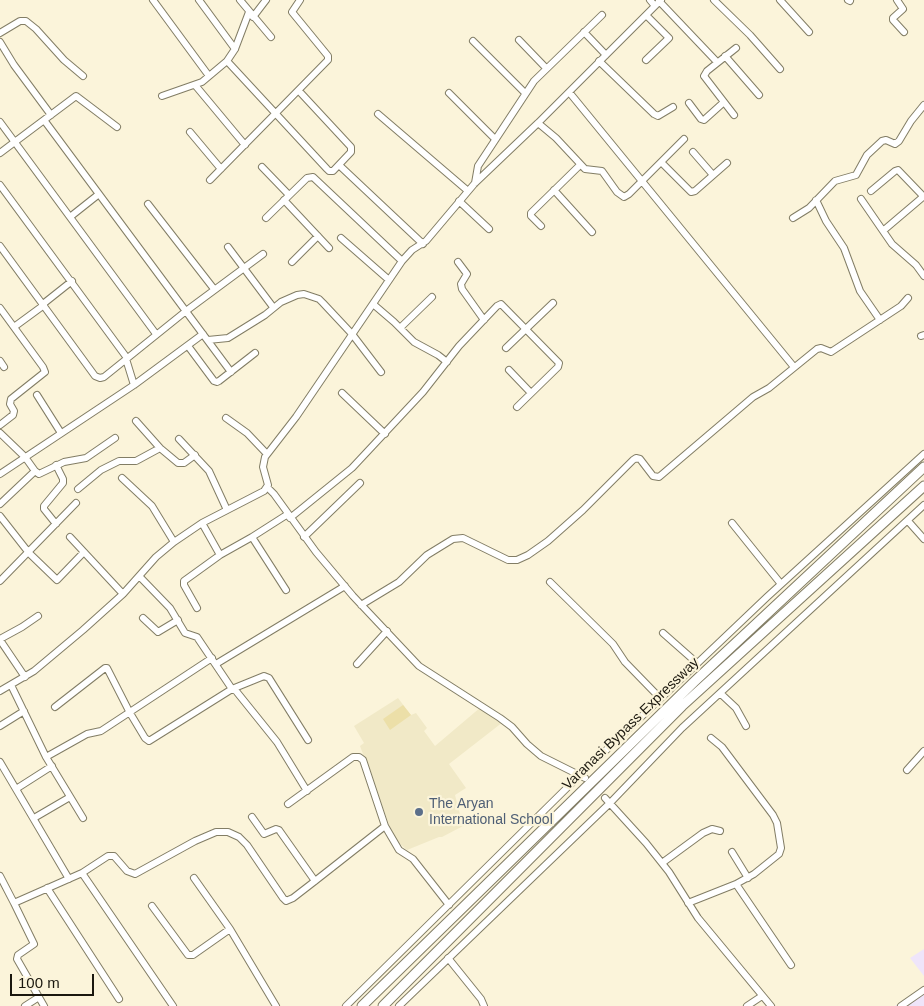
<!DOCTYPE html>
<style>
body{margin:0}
#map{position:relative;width:924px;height:1006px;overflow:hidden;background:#fbf4da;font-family:Arial,sans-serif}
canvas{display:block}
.scale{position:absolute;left:10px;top:974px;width:84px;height:22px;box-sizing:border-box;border:2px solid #1a170e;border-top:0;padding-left:6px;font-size:15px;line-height:18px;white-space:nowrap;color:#1a170e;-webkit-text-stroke:4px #fbf4da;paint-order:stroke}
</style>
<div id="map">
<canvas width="924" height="1006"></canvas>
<div class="scale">100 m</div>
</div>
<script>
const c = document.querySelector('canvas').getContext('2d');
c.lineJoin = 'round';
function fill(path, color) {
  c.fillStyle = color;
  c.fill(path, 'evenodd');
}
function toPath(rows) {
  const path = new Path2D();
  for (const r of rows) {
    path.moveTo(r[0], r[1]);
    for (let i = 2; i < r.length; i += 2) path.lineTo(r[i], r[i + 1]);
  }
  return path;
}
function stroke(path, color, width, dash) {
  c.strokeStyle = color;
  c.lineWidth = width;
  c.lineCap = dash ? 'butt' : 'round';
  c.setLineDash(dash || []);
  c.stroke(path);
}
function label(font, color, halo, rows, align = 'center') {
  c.font = font + ' Arial,sans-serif';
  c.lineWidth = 4.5;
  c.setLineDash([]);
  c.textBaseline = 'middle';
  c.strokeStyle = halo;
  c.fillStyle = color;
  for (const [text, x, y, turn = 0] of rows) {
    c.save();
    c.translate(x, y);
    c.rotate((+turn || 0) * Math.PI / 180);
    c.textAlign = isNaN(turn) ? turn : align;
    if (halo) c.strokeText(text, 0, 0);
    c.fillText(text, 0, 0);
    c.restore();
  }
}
fill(toPath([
 [924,949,924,976,910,958],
 [924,988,924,1006,895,1006]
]), '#efe5fa');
fill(toPath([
 [398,698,411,715,416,713,427,728,424,731,435,746,481,707,503,722,449,764,466,788,455,795,463,826,442,837,439,837,407,850,397,841,393,835,360,746,364,743,354,726]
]), '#f1e9c7');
fill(toPath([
 [403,705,411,715,390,730,383,719]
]), '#ecdfa8');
const minor = toPath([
 [153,0,209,76],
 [199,0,235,49],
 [240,0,271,37],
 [650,0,655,6],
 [714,0,750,35,780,69],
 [780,0,809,32],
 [848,0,850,1],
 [897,0,903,9,893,18,893,20,904,32],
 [659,1,717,62],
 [249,12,235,49,227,61,327,169,329,171,333,171,351,152,351,147,299,91],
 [253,17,266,0],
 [584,32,606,55],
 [0,33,20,21,26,21,36,29,64,60,83,76],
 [519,40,546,68],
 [473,41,525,93],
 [0,42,14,65,51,115],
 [725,56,759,95],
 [646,60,669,38,646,15],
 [599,61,654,114,658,116,673,107],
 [195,85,245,145],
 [569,92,794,367],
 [449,93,495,139],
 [162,96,202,82,227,61],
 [689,103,701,119,704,120,724,102],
 [378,114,468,191],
 [734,115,704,76,707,71,736,48],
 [44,120,231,372],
 [0,122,156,334],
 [538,123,556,138,585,169,602,171,617,192,624,197,629,194,684,139],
 [190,132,221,169],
 [693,152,713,175],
 [0,153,76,96,117,127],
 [661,162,691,192,695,191,727,163],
 [339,165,423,244],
 [262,167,289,195],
 [210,180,328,60,328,56,292,12,300,0],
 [475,183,478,166,534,81,602,15],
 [0,185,127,358],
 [554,190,592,232],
 [871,191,895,171,898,170,924,197],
 [861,199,892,244,916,265,924,276],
 [284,200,329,248],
 [816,200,826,221,844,248,860,291,880,320],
 [459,201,489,229],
 [148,204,214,289],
 [70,217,99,194],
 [266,218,307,178,313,177,402,261],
 [793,218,809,208,835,181,856,175,867,155,882,141,886,140,895,144,899,141,911,121,924,105],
 [541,226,531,216,531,213,580,165],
 [884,230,924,196],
 [341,238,389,280],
 [0,246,95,376,100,378,104,377,186,311,263,254],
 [228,247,273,307],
 [292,262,318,236],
 [458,262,467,274,461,284,462,289,484,320],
 [43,304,72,281],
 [373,304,394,322,414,342,438,355,447,362],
 [0,308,43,367,45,372,11,399,10,404,14,411,13,415,0,425],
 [14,327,44,305],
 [400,328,432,297],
 [921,336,924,335],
 [208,340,228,338,265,315,281,302,297,295,304,294,319,299,323,303,352,334,381,372],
 [188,346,214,381,217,382,219,381,255,353],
 [506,348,553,303],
 [126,359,134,385],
 [0,361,4,367],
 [509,370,531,393],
 [342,393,385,434],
 [37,395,61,433],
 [226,418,247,433,267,454],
 [136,421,160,448,178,463,184,463,195,455],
 [0,433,25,457,35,471,39,474,64,462,86,458,115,438],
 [179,439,209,471,227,510],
 [0,474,134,385,203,334],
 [122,478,152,506,174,542],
 [267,487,274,494,316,552,353,596,419,666,500,718,512,727,527,744,541,756,585,778],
 [78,489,101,470,119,461,136,461,160,448],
 [0,504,35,471],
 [0,516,29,553,57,580,84,552],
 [290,518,352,468,423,392,459,346,497,306,501,304,559,363,558,367,517,407],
 [908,521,924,539],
 [202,523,220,555],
 [732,523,781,584],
 [56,524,44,509,44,506,63,483,63,479,56,465],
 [70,537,123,594],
 [252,537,286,590],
 [304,537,360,483],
 [140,577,170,608,185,633,197,637,232,689,236,691,277,742,307,791],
 [0,581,76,503],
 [550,582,613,644,625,662,660,698],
 [361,605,399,582,427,555,453,539,463,538,508,560,517,560,528,555,548,541,583,510,633,460,636,458,640,459,653,476,659,477,753,397,769,388,817,349,821,348,831,352,901,306,908,298],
 [197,608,184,585,184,581,220,555,252,537,288,514],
 [143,618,158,632,178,620],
 [663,633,697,663],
 [0,639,22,627,38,616],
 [0,640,25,677],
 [216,664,345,586],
 [357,664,387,631],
 [11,685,46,757,83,818],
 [0,691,34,671,83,630,123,594,156,557,174,542,202,523,264,491,268,485,263,467,265,457,296,417,402,261,412,250,426,241,475,183,538,123,661,0],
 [720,693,736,708,746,726],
 [55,707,105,668,107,668,130,713,145,738,149,741,232,689,264,676,269,678,308,740],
 [0,726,24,711],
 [711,738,722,747,773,815,777,823,781,848,779,854,754,874,736,884],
 [46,757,87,734,101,731,212,658],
 [0,762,69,879],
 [907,770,924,751],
 [16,789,52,766],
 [605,798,646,843,669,872,698,918,771,1006],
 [288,804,353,757,359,757,363,760,385,826],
 [252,817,264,834,276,829,279,830,315,881],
 [34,818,70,797],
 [732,852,748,878],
 [662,863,703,833,712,829,720,831],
 [82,873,173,1006],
 [0,876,14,903,82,873,108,856,114,856,127,871,135,874,195,841,216,832,228,832,239,837,247,845,283,898,286,901,293,898,315,881,385,826,399,850,413,859,449,905],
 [194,878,230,929,276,1006],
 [47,888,119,999],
 [14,903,34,944,18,955,17,959,44,1006],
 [688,903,736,884,791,965],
 [152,906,188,955,193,955,230,929],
 [448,958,481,999,484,1006],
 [25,1006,39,997],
 [346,1006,580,775,767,597,924,454],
 [399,1006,610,803,682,728,924,505],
 [747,1006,762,996],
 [901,1006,924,990]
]);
const highway = toPath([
 [362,1006,695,681,924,467],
 [383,1006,682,706,924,486]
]);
stroke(minor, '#827d65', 8);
stroke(highway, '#827d65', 11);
stroke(minor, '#fff', 6);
stroke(highway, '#fff', 9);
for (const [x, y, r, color] of [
 [419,812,5,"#5c6f8a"]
]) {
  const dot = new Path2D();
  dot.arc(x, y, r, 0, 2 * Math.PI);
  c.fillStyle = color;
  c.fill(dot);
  stroke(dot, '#fbf4da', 2);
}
label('14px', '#1a170e', '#fbf4da', [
 ["Varanasi Bypass Expressway",631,724,-44]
]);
label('14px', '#4e5e75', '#fbf4da', [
 ["The Aryan",429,804],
 ["International School",429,820]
], 'left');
</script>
